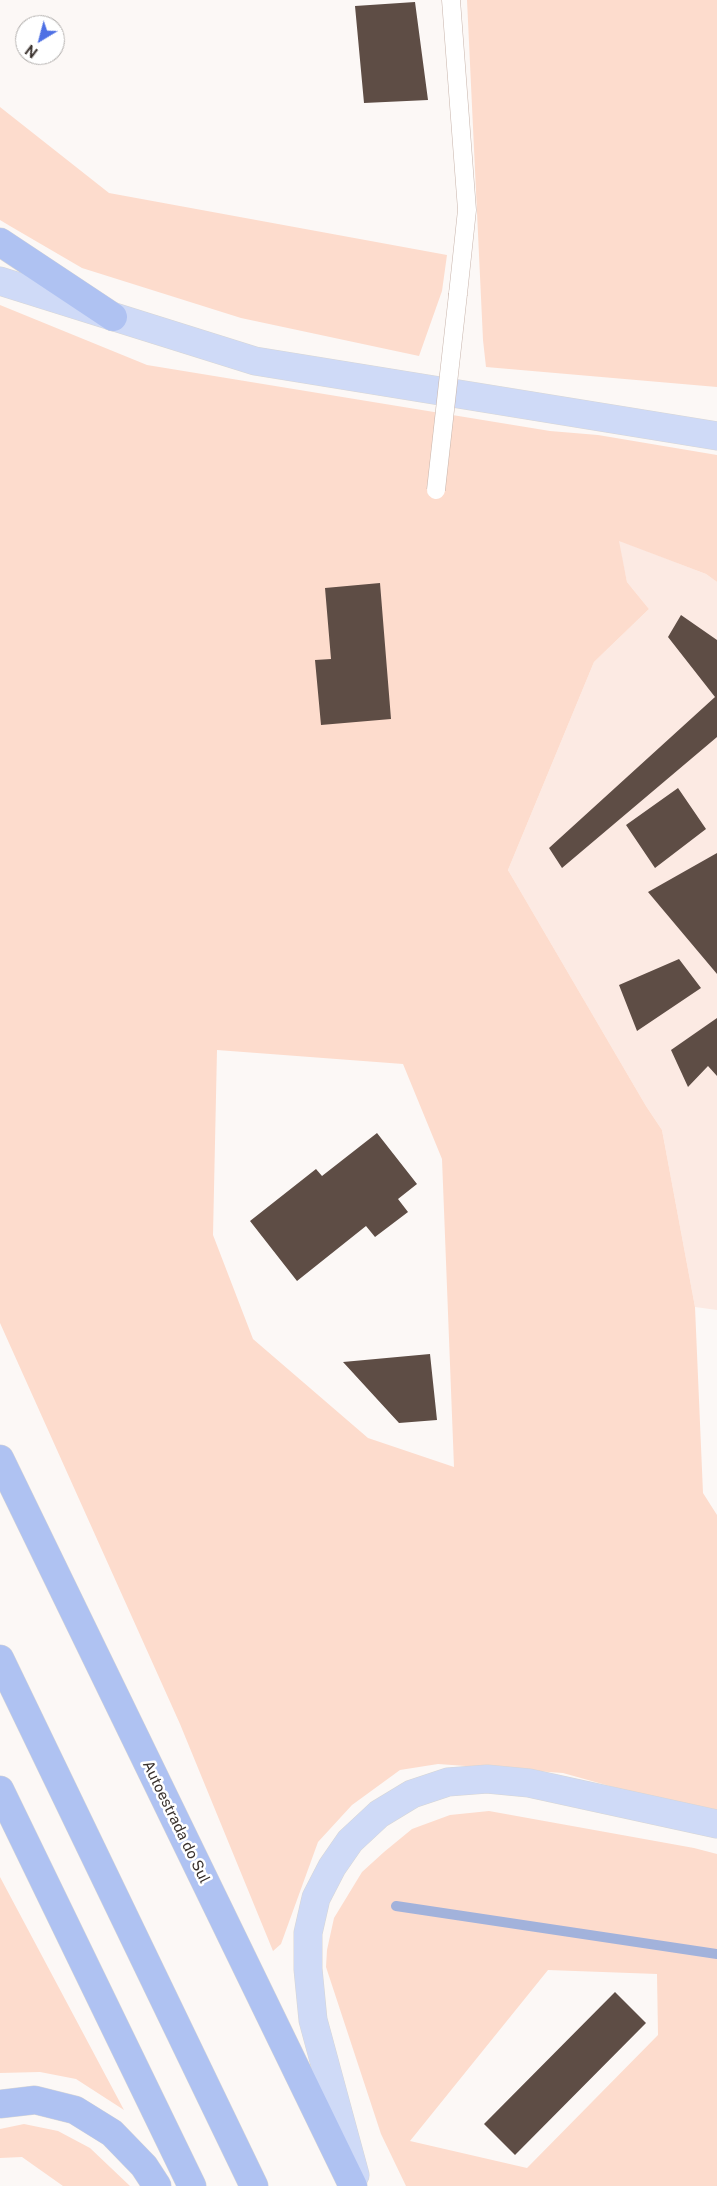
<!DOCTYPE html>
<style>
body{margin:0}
#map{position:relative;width:717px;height:2186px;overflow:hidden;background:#fcf8f6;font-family:"Public Sans",sans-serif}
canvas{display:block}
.north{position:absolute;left:15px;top:15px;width:50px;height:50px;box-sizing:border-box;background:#fff;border:1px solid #b0adab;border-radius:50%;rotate:217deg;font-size:14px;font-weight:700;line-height:20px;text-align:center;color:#39312d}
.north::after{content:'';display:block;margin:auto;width:18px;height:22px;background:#4e70e4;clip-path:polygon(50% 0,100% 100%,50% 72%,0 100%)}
</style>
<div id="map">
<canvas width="717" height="2186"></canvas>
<div class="north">N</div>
</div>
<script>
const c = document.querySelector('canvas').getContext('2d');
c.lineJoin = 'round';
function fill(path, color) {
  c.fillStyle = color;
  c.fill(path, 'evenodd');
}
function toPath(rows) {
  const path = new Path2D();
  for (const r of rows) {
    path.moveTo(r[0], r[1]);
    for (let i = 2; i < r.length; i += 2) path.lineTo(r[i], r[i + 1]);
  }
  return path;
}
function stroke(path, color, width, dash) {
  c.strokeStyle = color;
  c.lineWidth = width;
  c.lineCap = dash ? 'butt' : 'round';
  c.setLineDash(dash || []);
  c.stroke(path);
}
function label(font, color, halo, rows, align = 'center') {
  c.font = font + ' "Public Sans",sans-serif';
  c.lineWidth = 5;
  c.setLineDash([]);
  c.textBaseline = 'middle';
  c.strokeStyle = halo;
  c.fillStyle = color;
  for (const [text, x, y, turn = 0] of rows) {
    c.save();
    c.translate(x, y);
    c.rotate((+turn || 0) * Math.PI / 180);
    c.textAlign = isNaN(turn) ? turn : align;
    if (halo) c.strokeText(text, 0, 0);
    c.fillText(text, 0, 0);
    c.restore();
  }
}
fill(toPath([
 [618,540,706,574,717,582,717,1310,695,1307,662,1130,646,1106,508,870,594,662,649,609,627,582]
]), '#fceae3');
fill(toPath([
 [467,0,717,0,717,387,486,367,483,340],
 [0,107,109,193,447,255,442,291,419,356,241,318,82,268,10,226,0,220],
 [0,305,147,365,550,431,598,435,717,455,717,582,706,574,619,541,627,582,649,609,594,662,508,870,646,1106,662,1130,695,1307,703,1493,717,1515,717,1816,563,1773,438,1764,400,1770,352,1805,318,1842,281,1944,273,1951,180,1724,0,1323],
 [217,1050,403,1064,442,1159,454,1467,368,1438,253,1339,213,1235],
 [489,1811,694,1848,717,1854,717,2186,406,2186,381,2134,326,1967,327,1950,334,1918,362,1872,384,1852,412,1829,450,1815],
 [548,1970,657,1974,658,2035,527,2168,410,2141],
 [0,1877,124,2110,76,2079,40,2072,0,2073],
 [24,2124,58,2131,90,2148,130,2186,63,2186,22,2157,0,2158,0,2129]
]), '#fddccd');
stroke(toPath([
 [396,1906,717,1954]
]), '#a2b2db', 10);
fill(toPath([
 [415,2,428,100,364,103,355,6],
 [380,583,391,719,321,725,315,660,331,659,325,588],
 [681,615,717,640,717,737,562,868,549,848,715,697,668,637],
 [678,788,706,829,655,868,626,825],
 [717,853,717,974,648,892],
 [679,959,701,988,637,1031,619,985],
 [717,1018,717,1076,708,1066,688,1087,671,1050],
 [377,1133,417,1184,398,1199,408,1212,375,1237,366,1226,297,1281,250,1221,316,1169,322,1176],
 [430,1354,437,1420,399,1423,343,1362],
 [615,1992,646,2023,515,2155,484,2124]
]), '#5e4d45');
const service = toPath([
 [451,0,467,210,458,294]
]);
const primary = toPath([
 [0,281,255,361,717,436],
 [355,2175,313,2020,308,1969,308,1933,316,1898,332,1867,350,1841,379,1814,412,1794,448,1782,487,1779,529,1783,717,1824]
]);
const motorway = toPath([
 [0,242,113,317],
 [0,1459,353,2186],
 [0,1659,254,2186],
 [0,1790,192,2186],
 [0,2104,35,2100,75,2110,112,2133,144,2166,157,2186]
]);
stroke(service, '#c7b3aa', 19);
stroke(primary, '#d7d6d5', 29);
stroke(motorway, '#d7d6d5', 29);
stroke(service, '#fff', 18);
stroke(primary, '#cfdaf7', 28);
stroke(motorway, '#afc2f2', 28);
const serviceBridge = toPath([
 [436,490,458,294]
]);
stroke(serviceBridge, '#c7b3aa', 19, []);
stroke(serviceBridge, '#fff', 18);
label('15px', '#39312d', '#fff', [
 ["Autoestrada do Sul",176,1822,64]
]);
</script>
